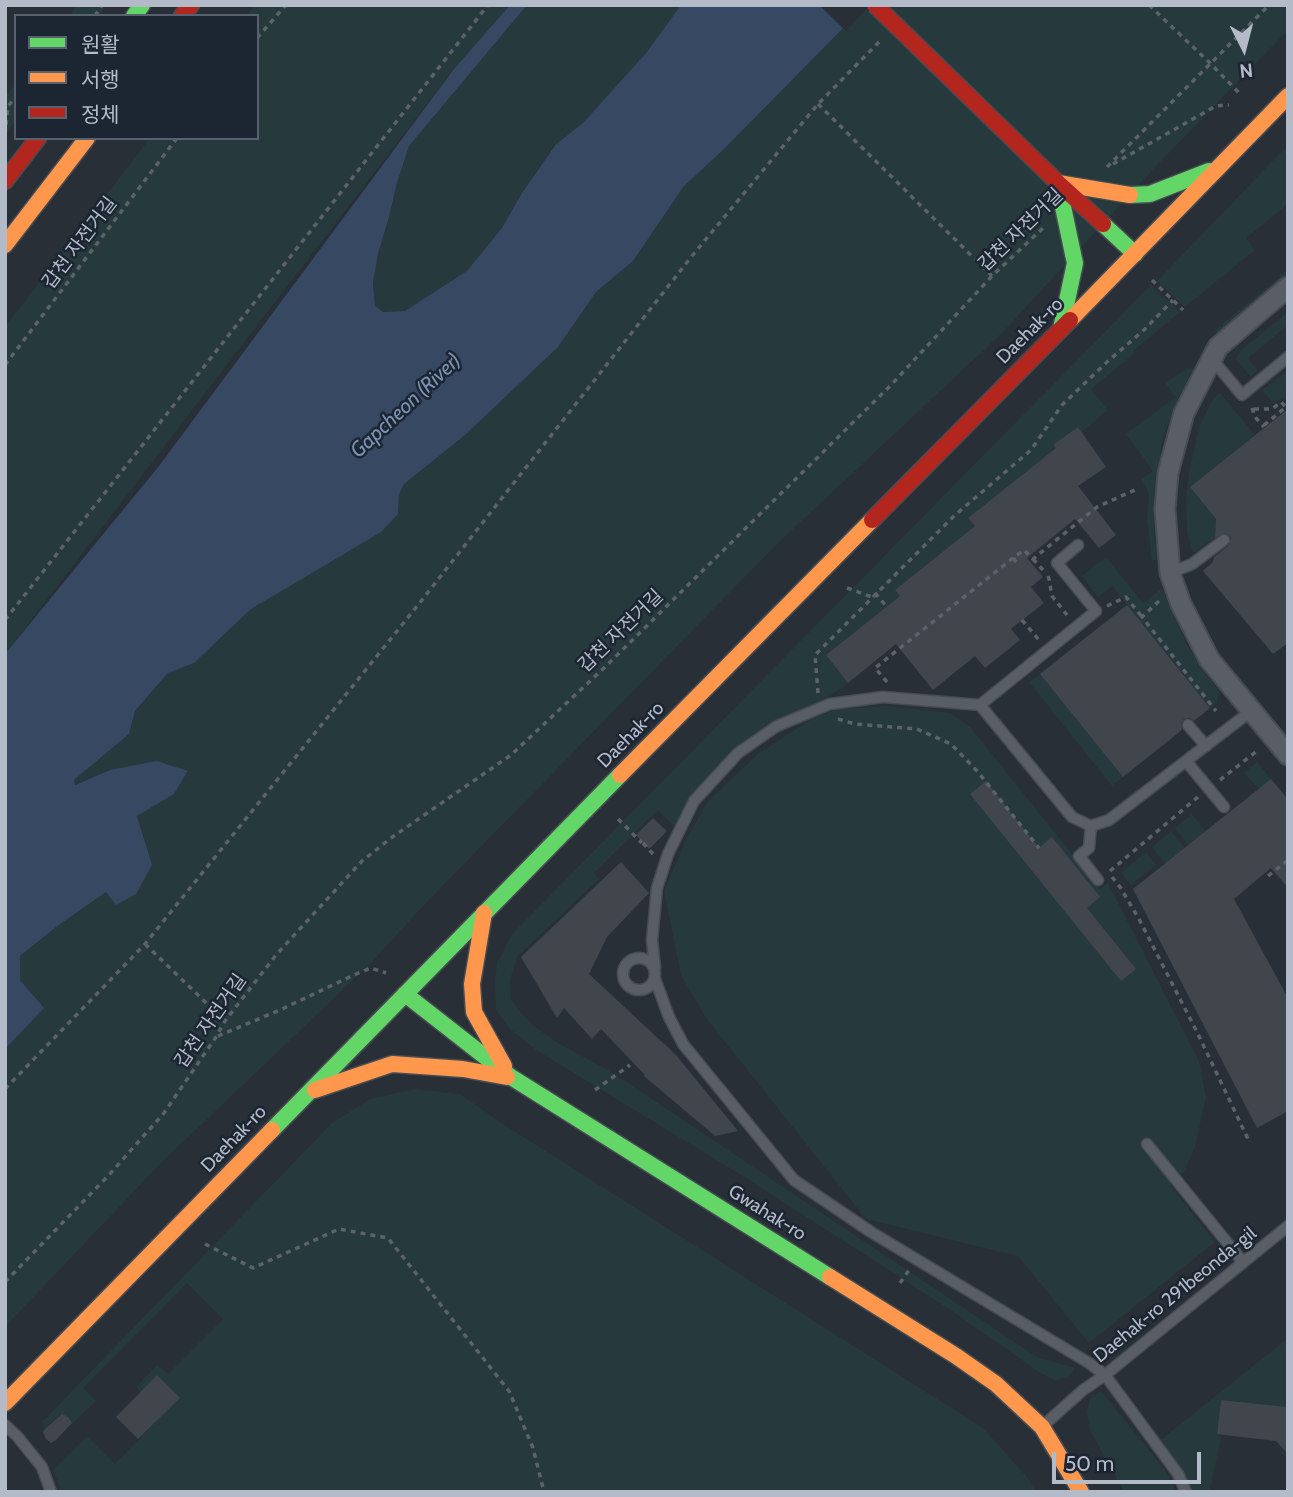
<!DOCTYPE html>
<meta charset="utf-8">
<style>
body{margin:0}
#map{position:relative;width:1293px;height:1497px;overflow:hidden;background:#292f37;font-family:Cabin,"Noto Sans KR",sans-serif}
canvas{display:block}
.frame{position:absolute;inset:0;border:7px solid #b3bbc9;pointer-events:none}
.legend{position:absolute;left:14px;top:14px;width:245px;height:126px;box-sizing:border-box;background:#1c2532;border:2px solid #58616e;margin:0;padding:9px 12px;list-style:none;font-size:21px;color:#b3bbc9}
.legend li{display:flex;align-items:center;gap:14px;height:35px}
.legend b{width:35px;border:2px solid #58616e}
.north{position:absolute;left:1209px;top:14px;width:70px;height:70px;-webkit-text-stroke:5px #1c2532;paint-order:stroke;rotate:174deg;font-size:19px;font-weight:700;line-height:28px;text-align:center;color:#b3bbc9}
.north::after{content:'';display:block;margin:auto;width:24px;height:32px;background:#b3bbc9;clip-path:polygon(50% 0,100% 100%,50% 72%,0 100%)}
.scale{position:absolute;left:1052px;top:1452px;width:149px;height:32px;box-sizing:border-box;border:4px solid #b3bbc9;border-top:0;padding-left:9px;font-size:21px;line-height:24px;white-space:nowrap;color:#b3bbc9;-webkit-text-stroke:5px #1c2532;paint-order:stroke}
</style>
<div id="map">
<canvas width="1293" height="1497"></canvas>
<div class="frame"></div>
<ul class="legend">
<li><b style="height:9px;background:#63d668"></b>원활</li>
<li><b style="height:9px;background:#ff974d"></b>서행</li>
<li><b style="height:9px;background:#b3261e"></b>정체</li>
</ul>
<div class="north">N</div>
<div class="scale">50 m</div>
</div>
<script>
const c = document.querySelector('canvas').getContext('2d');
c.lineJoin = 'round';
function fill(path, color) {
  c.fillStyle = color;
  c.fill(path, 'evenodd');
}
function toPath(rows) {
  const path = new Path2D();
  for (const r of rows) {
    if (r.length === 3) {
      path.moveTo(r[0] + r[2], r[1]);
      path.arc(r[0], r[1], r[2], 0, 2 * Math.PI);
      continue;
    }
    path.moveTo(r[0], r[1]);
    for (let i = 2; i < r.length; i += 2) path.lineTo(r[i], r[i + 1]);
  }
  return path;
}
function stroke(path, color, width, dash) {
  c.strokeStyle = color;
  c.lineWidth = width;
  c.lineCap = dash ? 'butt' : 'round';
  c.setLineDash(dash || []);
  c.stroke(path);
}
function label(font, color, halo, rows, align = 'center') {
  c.font = font + ' Cabin,"Noto Sans KR",sans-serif';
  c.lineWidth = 5;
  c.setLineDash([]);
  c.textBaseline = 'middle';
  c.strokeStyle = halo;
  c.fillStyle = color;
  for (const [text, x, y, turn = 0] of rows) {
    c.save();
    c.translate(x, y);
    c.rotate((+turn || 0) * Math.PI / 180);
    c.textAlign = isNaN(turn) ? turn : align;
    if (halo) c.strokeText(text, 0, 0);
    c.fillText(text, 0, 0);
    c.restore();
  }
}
fill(toPath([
 [77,5,107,5,98,16,69,16],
 [255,5,510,5,454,69,5,654,5,327,150,138,257,138,257,16,246,16],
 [527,5,681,5,646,53,583,123,555,144,522,193,502,228,467,272,405,311,383,312,375,306,373,283,378,254,389,217,397,183,409,146],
 [866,5,1288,5,1288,30,1159,163,1002,333,776,545,424,905,372,962,161,1163,5,1327,5,1049,43,1008,20,980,20,956,56,927,106,892,145,841,137,816,174,794,188,772,110,770,74,785,74,780,129,734,135,712,168,673,194,663,251,609,398,514,399,494,404,483,465,435,558,347,596,292,633,261,684,186,723,150],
 [16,83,16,121,5,134,5,97],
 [1288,145,1288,204,1246,238,1255,250,1185,307,1157,281],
 [1288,270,1288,277,1219,333,1214,331],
 [1151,285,1180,312,1133,351,1135,353,1091,389,1108,410,1082,432,1078,427,1053,445,1051,452,968,518,975,526,895,590,900,596,826,655,848,683,826,699,767,725,730,751,691,795,675,827,658,810,594,873,599,879,517,957,510,980,511,1000,531,1024,558,1043,613,1073,1037,1357,1075,1368,1070,1375,1056,1381,1039,1372,952,1311,746,1178,536,1050,510,1029,496,1010,495,982,497,963,512,934],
 [1288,312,1288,325,1248,358,1258,371,1251,377,1236,359,1240,351],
 [1190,367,1193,370,1177,401,1163,438,1154,495,1155,540,1159,556,1156,560,1152,561,1147,519,1149,494,1141,480,1153,471,1126,434,1176,397,1165,383],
 [1288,370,1288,402,1283,397,1274,404,1262,390],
 [1220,393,1255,435,1190,487,1216,519,1215,538,1193,553,1187,531,1186,499,1189,472,1199,428,1211,402],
 [1106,557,1143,603,1161,589,1163,590,1186,643,1198,663,1219,692,1217,703,1210,708,1112,586,1098,597,1082,576],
 [1040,674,1123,777,1112,786,1029,682],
 [887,706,950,713,971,728,1100,889,1108,883,1199,1061,1206,1097,1195,1147,1184,1172,1170,1185,1215,1242,1089,1343,1018,1256,866,1219,706,1018,681,975,664,891,685,842,707,802,758,754,811,719,838,709],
 [1257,762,1271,779,1259,789,1244,773],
 [1192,814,1206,832,1188,845,1175,828],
 [1171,831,1185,848,1165,864,1152,847],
 [1146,852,1156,865,1131,885,1121,873],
 [415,1089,460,1094,503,1124,983,1428,1028,1478,1036,1492,62,1492,53,1470,87,1436,115,1464,179,1398,141,1392,136,1387,157,1365,168,1374,223,1319,187,1283,83,1388,96,1401,73,1423,70,1425,70,1421,64,1415,56,1417,45,1429,42,1422,332,1123,370,1099],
 [1288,1338,1288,1407,1221,1400,1217,1434,1222,1435,1209,1492,1191,1492,1177,1465,1158,1442],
 [1101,1391,1165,1470,1177,1492,1124,1492,1090,1430,1087,1412,1090,1398]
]), '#26393d');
fill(toPath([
 [510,5,527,5,409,146,397,183,389,217,378,254,373,283,375,306,383,312,405,311,467,271,502,228,522,193,556,144,583,123,646,53,681,5,866,5,723,150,684,186,633,261,596,292,558,347,465,435,404,484,399,494,398,514,381,532,251,609,194,663,168,673,135,711,129,734,74,780,75,785,110,770,157,761,188,771,174,794,137,816,152,865,136,894,116,905,106,892,56,927,20,956,20,980,44,1008,5,1049,5,654,159,466,454,69]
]), '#374863');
fill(toPath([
 [819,5,870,5,846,31]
]), '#292f37');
fill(toPath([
 [1288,409,1288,643,1273,654,1203,571,1213,562,1214,557,1229,545,1231,538,1228,534,1224,533,1215,538,1216,519,1190,487],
 [1078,427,1106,467,1078,486,1116,535,1099,548,1075,519,1027,558,1043,577,1031,587,1044,603,1011,629,1020,640,985,668,975,656,933,690,896,644,848,683,826,655,900,596,895,590,975,526,968,518,1056,448,1053,445],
 [1127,605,1210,708,1194,721,1190,718,1184,719,1181,723,1182,730,1123,777,1040,674],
 [1271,779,1288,799,1288,888,1271,868,1234,899,1288,998,1288,1111,1257,1128,1133,889],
 [986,781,1039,848,1052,837,1100,897,1087,908,1136,969,1121,981,970,794],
 [653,818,667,831,649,849,636,835],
 [621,862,649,893,607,937,589,974,676,1055,738,1131,715,1136,644,1076,645,1075,601,1029,592,1039,564,1008,557,1018,521,957],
 [157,1375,180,1398,138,1439,116,1417],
 [1221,1400,1288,1407,1288,1454,1276,1441,1217,1434],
 [62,1414,68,1417,72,1423,56,1440,51,1443,46,1439,43,1432,45,1429]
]), '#41464d');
const lane = toPath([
 [1212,359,1242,395,1288,357],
 [1078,545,1057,563,1096,611,980,705,1072,817,1091,826,1109,820,1251,711],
 [1170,573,1192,564,1224,540],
 [1188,725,1206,746],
 [1186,761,1224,807],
 [1091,826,1089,848,1079,856,1098,880],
 [639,974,16],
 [655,968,652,940,657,888,668,854,694,801,738,753,777,726,830,704,883,697,980,705],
 [655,979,669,1017,683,1044,794,1180,871,1232,1089,1363,1105,1375,1178,1474,1186,1492],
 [1147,1144,1243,1262],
 [5,1425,17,1436,42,1467,51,1492],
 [1044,1425,1083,1390,1105,1375,1288,1226]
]);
const street = toPath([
 [1288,287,1218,347,1184,413,1168,473,1165,509,1170,573,1181,604,1209,659,1288,755]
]);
const fast = toPath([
 [134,16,142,5],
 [1130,195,1150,194,1209,171],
 [1103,224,1135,254],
 [1061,329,1075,263,1073,254],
 [405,994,511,1077,830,1277],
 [272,1130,620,775]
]);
const slow = toPath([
 [5,245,87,138],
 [1070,320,1288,96],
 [620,775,872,520],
 [484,913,472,984,474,1012,504,1066],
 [315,1090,392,1064,463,1069,507,1077],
 [830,1277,956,1356,996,1384,1042,1427,1081,1492],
 [5,1403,272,1130]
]);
const jam = toPath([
 [182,16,191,5],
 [5,181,38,138],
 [872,520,1070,320]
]);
stroke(lane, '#474b52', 13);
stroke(street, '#474b52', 23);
stroke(fast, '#474b52', 19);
stroke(slow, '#474b52', 19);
stroke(jam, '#474b52', 19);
stroke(toPath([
 [1149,5,1211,64,1240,94],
 [95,16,102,5],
 [257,38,286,5],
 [818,104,992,276],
 [5,135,8,106,16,97],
 [1113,164,1216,106,1229,105],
 [1107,167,1269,5],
 [1152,280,1183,310],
 [5,365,177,138],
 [1252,408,1255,417,1264,427],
 [1254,409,1272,409,1281,402,1286,407,1263,426],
 [1013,558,1018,564],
 [1033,559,1043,570],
 [1048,576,1049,579,1052,596,1067,615],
 [847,588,872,597],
 [875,593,887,607],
 [1159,601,1142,617,1216,711],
 [1107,606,1126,597,1142,617],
 [5,620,488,5],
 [1022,620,1039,640],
 [887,682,875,668,1013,558,1024,550,1033,559,1097,507,1137,489],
 [818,693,815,655,954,516,1031,450,1062,405,1107,362,1144,330,1173,300],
 [838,719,855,724,917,729,951,744,978,772,1039,848],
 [1220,780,1257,751],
 [618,819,642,843],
 [643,843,653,854],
 [1110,871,1198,797],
 [1268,876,1288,860],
 [1112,877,1120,887,1139,919,1198,1034,1248,1139],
 [145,944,225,1021],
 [218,1036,280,1010,356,974,371,968,386,973],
 [5,1089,145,944,418,605,692,256,818,104,880,41],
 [595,1090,630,1065],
 [205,1244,253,1268,339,1229,388,1238,509,1391,533,1448,544,1492],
 [5,1282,108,1176,164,1113,216,1037,225,1021,276,955,362,861,391,838,511,755,604,668,891,385,992,276,1043,228],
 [900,1283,909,1270]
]), '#5c6269', 3.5, [5, 5]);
stroke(lane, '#595d65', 10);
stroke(street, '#595d65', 19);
stroke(fast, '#63d668', 16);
stroke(slow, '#ff974d', 16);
stroke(jam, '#b3261e', 16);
const fastBridge = toPath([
 [1058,183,1073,254]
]);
const slowBridge = toPath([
 [1058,183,1130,195]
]);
const jamBridge = toPath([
 [875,5,1058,183,1103,224]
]);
stroke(fastBridge, '#474b52', 19, []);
stroke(slowBridge, '#474b52', 19, []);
stroke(jamBridge, '#474b52', 19, []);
stroke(fastBridge, '#63d668', 16);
stroke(slowBridge, '#ff974d', 16);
stroke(jamBridge, '#b3261e', 16);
label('19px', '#b3bbc9', '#1c2532', [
 ["갑천 자전거길",1021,230,-44],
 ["갑천 자전거길",80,243,-53],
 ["Daehak-ro",1030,331,-45],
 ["갑천 자전거길",621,631,-44],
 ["Daehak-ro",631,735,-45],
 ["갑천 자전거길",211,1021,-55],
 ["Daehak-ro",234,1139,-46],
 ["Gwahak-ro",767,1213,32],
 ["Daehak-ro 291beonda-gil",1175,1295,-39]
]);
label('italic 21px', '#7b91b1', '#1c2532', [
 ["Gapcheon (River)",406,406,-43]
]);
</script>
